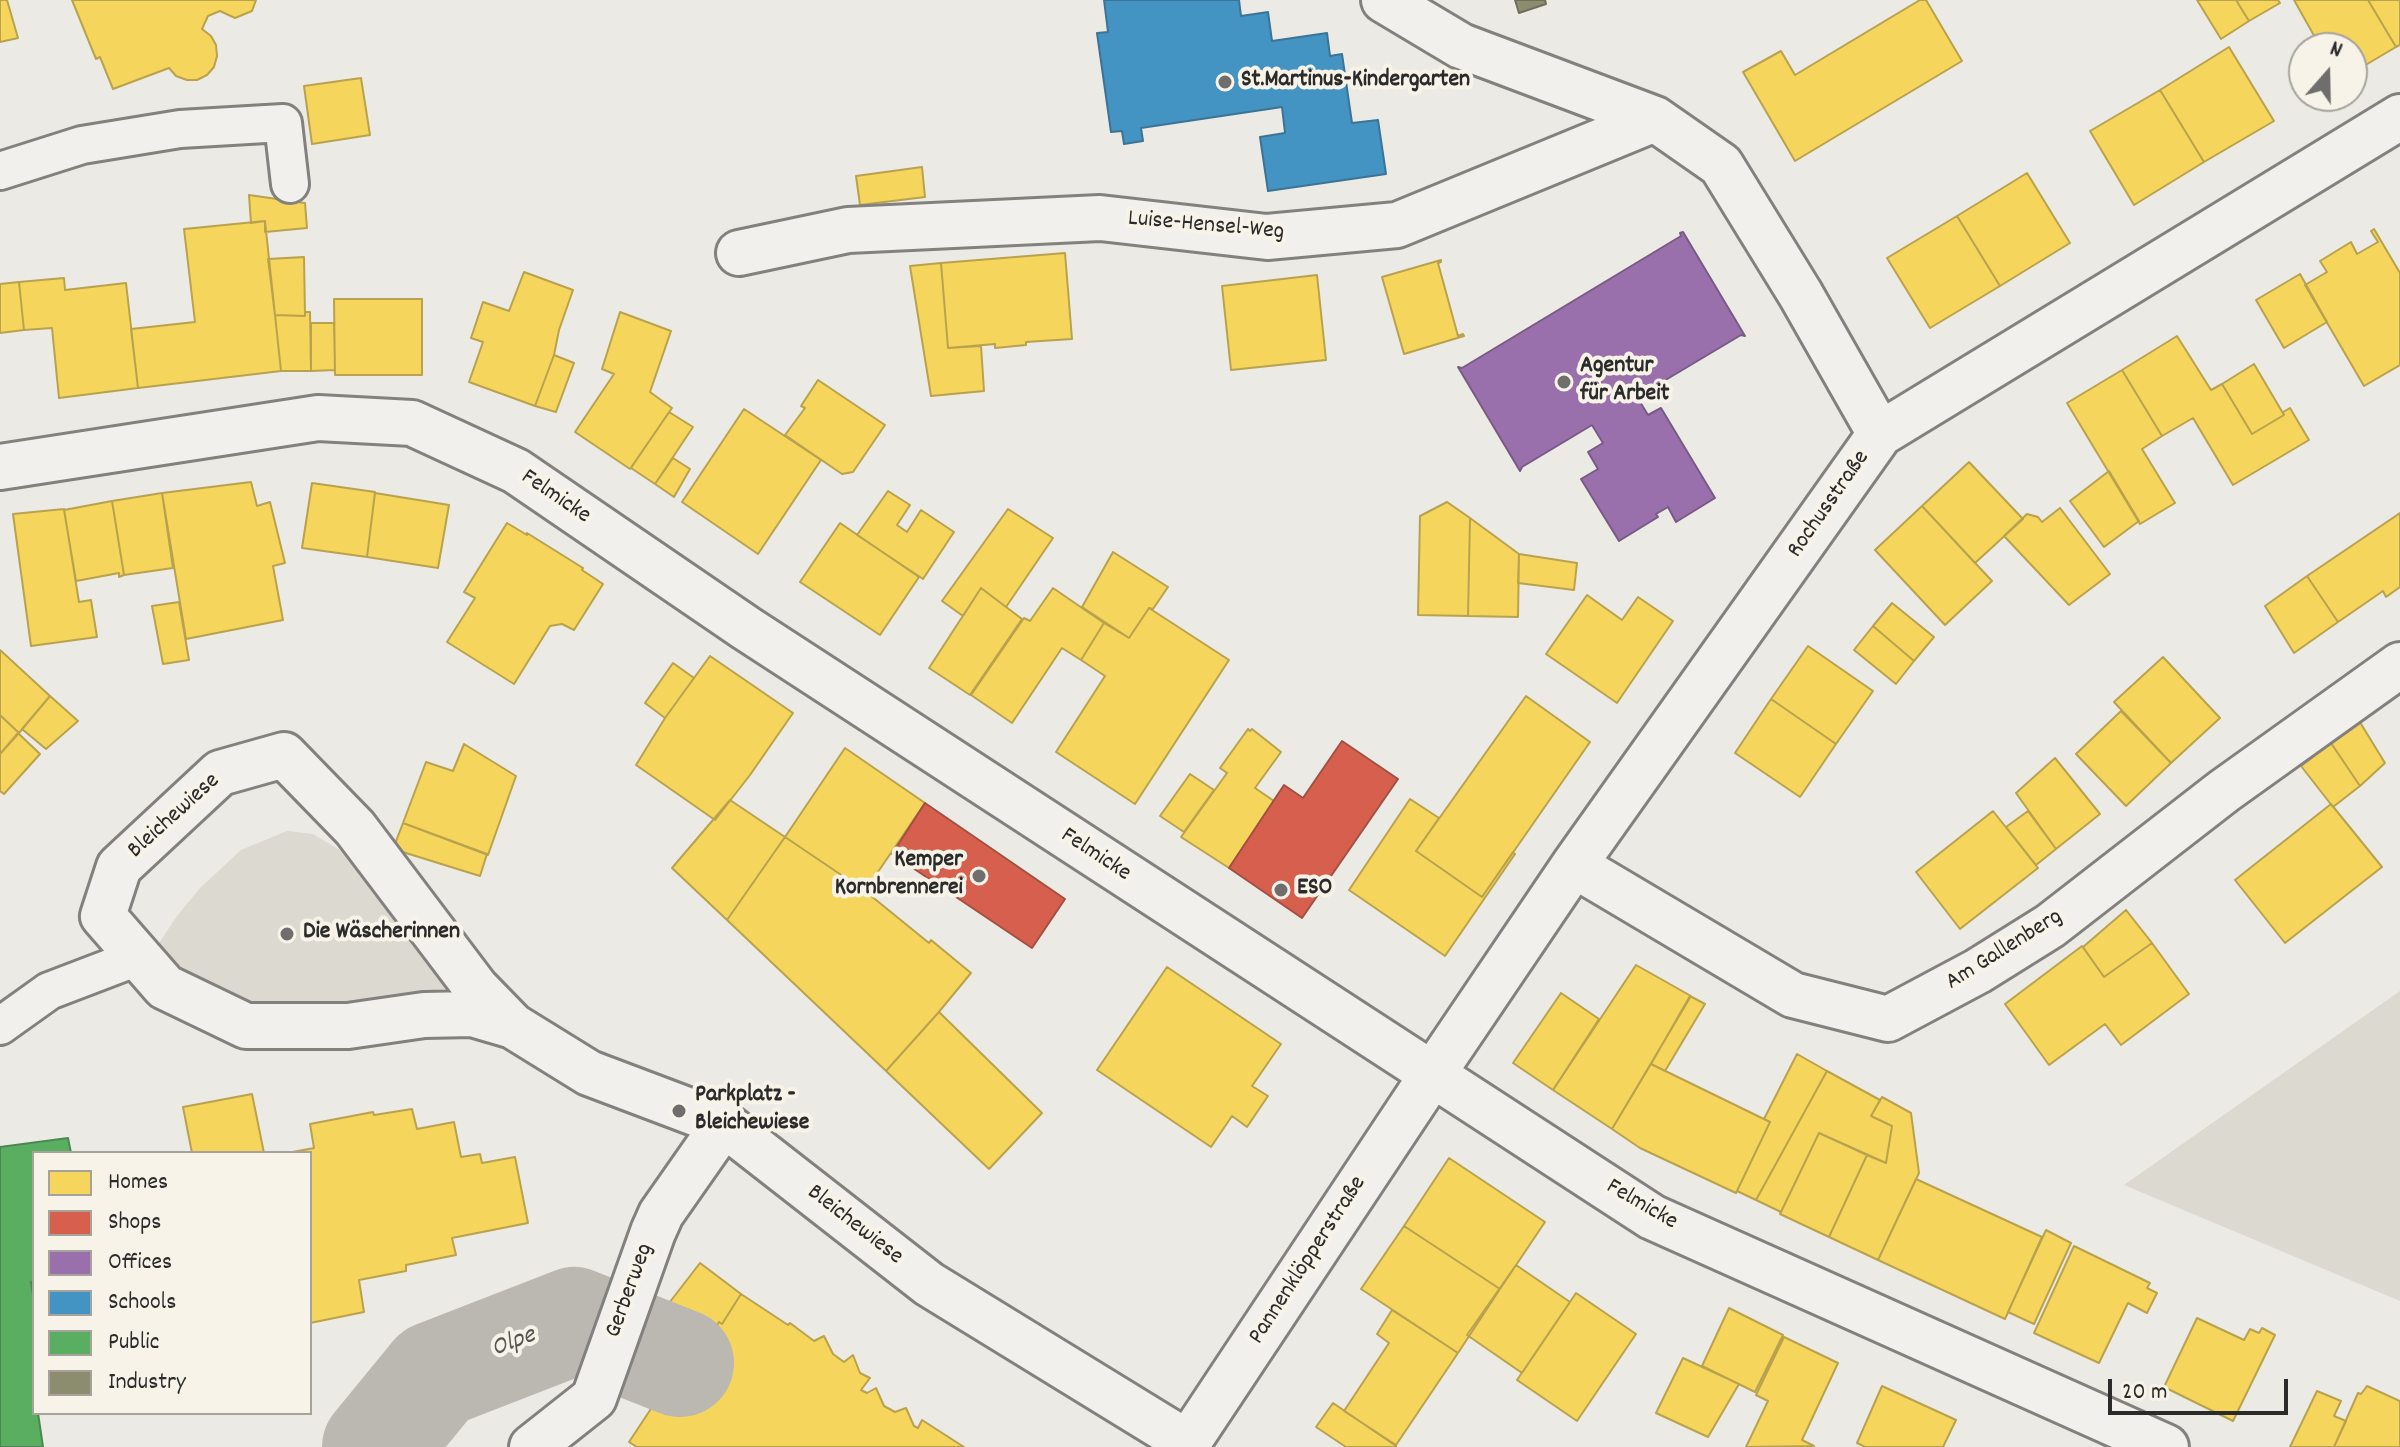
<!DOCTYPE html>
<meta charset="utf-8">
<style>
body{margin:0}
#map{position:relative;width:2400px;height:1447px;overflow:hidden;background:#eceae4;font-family:Dekko,sans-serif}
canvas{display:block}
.legend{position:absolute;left:32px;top:1151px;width:280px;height:264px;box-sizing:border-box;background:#f7f3e8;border:2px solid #a5a39c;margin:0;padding:10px 14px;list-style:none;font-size:24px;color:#2b2b2b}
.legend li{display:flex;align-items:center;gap:16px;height:40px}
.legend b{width:40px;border:2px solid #a5a39c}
.north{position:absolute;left:2288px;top:32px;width:80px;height:80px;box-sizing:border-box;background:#f7f3e8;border:2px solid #a5a39c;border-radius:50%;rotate:20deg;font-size:22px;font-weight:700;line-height:32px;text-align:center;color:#2b2b2b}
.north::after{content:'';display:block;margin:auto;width:28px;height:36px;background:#6f6e6c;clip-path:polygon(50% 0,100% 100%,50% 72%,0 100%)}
.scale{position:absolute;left:2108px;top:1379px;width:180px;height:36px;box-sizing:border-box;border:4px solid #2b2b2b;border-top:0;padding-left:10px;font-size:24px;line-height:28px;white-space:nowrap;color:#2b2b2b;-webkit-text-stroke:6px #f7f3e8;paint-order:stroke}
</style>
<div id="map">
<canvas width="2400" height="1447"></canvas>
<ul class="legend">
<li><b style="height:22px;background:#f6d55c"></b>Homes</li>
<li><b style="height:22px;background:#d6604d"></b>Shops</li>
<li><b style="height:22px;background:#9970ab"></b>Offices</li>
<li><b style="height:22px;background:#4393c3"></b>Schools</li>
<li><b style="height:22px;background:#5aae61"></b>Public</li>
<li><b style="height:22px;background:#8c8c6e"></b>Industry</li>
</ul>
<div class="north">N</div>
<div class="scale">20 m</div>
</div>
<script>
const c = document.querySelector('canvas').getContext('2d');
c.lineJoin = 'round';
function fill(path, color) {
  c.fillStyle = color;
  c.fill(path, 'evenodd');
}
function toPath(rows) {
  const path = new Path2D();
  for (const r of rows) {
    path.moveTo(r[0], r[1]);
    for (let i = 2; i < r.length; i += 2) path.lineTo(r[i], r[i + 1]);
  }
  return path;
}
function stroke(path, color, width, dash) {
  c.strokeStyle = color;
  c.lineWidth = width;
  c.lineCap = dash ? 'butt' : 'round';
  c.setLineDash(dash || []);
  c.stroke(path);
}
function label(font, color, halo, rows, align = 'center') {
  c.font = font + ' Dekko,sans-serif';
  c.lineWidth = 8;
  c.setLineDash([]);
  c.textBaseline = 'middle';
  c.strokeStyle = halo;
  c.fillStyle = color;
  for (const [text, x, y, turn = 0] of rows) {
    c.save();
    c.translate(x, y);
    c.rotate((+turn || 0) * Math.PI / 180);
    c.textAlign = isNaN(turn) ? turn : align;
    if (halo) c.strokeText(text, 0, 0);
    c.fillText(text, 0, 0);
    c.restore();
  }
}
fill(toPath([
 [287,831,313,834,343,852,447,987,465,1004,245,1018,153,952,177,916,200,888,241,850],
 [2400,991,2400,1301,2124,1185]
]), '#dcd9d1');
const homes = toPath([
 [0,0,7,0,18,38,0,42,0,0],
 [72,0,256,0,252,11,235,18,220,11,208,16,202,29,211,36,216,45,217,56,214,67,207,75,197,80,187,80,176,76,169,68,113,89,100,57,96,59,72,0],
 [1920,0,1926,0,1962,61,1795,161,1743,72,1781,51,1795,75,1920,0],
 [2197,0,2236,0,2249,21,2221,39,2197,0],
 [2236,0,2278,0,2280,3,2249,21,2236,0],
 [2294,0,2368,0,2396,47,2352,73,2352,48,2321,48,2294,0],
 [2368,0,2400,0,2400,45,2396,47,2368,0],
 [2229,47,2274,121,2204,162,2160,90,2229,47],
 [361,78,370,135,312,144,304,86,361,78],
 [2160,90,2204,162,2134,205,2090,131,2160,90],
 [922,167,925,197,860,205,856,176,922,167],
 [2027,173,2070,243,2000,286,1957,216,2027,173],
 [249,195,305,203,307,228,265,232,265,221,251,223,249,195],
 [1957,216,2000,286,1930,328,1887,258,1957,216],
 [265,221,281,371,138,388,131,329,195,322,184,229,265,221],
 [2374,229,2400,273,2400,365,2364,386,2305,285,2327,272,2320,261,2351,242,2357,254,2378,242,2371,231,2374,229],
 [1065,253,1072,339,1026,342,1026,345,995,348,995,344,948,348,941,263,1065,253],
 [304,257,305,316,275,315,268,259,304,257],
 [1441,260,1441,262,1438,263,1458,336,1463,334,1464,336,1404,354,1382,277,1441,260],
 [941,263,948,348,981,346,984,391,931,396,910,266,941,263],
 [524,272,573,290,559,330,554,355,535,406,469,382,483,342,471,338,483,302,509,311,524,272],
 [2300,274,2327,322,2284,348,2256,300,2300,274],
 [1317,275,1326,360,1231,370,1222,286,1317,275],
 [64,278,65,290,126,283,138,388,59,398,52,328,24,330,19,282,64,278],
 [19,282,24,330,0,333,0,284,19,282],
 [334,299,422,299,422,375,335,375,334,299],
 [305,312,310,312,311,371,281,371,275,315,305,316,305,312],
 [620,312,671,331,650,392,672,408,630,469,575,432,614,374,602,369,620,312],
 [311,323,334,323,335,370,311,371,311,323],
 [2177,336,2211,390,2222,384,2252,434,2284,415,2283,412,2290,408,2309,440,2233,485,2193,418,2162,436,2122,370,2177,336],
 [554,355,574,363,556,412,535,406,554,355],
 [2254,364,2284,415,2252,434,2222,384,2254,364],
 [2122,370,2162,436,2142,449,2175,503,2140,524,2067,403,2122,370],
 [818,380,885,425,853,472,842,474,785,435,805,408,801,406,818,380],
 [744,409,821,460,758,554,682,502,744,409],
 [669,412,693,427,655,484,631,468,669,412],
 [673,458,690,469,674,497,655,484,673,458],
 [1969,462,2023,519,1975,563,1922,506,1969,462],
 [2109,471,2139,521,2104,547,2070,501,2109,471],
 [251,482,257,506,270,502,285,563,273,566,283,620,186,639,162,493,251,482],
 [312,483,375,492,367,557,302,548,312,483],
 [888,491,910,505,897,525,907,532,921,510,954,532,923,579,857,535,888,491],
 [162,493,173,568,124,575,112,501,162,493],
 [375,493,449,505,438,568,367,557,375,493],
 [112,501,124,575,119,577,119,573,76,581,64,510,112,501],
 [1447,502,1470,518,1468,616,1418,615,1420,516,1447,502],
 [1922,506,1992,581,1945,625,1875,550,1922,506],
 [2060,508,2110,574,2069,605,2004,536,2027,514,2038,517,2042,522,2060,508],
 [64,509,79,602,91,600,97,637,31,646,13,514,64,509],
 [1008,509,1053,538,1006,607,981,588,963,616,942,601,1008,509],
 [2400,513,2400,587,2386,597,2383,591,2338,622,2307,576,2400,513],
 [1470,518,1519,554,1518,617,1468,616,1470,518],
 [507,523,527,535,527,533,583,568,582,570,603,584,574,630,562,624,550,626,514,684,447,642,475,598,464,592,507,523],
 [840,523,919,577,880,635,800,582,840,523],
 [1113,552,1168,587,1153,609,1149,608,1129,638,1082,607,1113,552],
 [1519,554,1577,563,1574,590,1518,583,1519,554],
 [2307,576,2338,622,2294,653,2265,606,2307,576],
 [981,588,1022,619,970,695,929,668,981,588],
 [1053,588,1104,623,1081,660,1062,648,1012,723,971,695,1024,618,1030,621,1053,588],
 [1587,595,1622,620,1638,597,1673,621,1617,703,1546,654,1587,595],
 [179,602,189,660,163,664,152,606,179,602],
 [1892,603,1934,637,1914,661,1873,626,1892,603],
 [1149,608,1229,660,1135,804,1056,752,1105,676,1081,660,1104,623,1129,638,1149,608],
 [1873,626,1914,661,1896,684,1854,650,1873,626],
 [1808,646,1873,691,1836,744,1771,699,1808,646],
 [0,650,50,696,19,733,0,715,0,650],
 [710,656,793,713,750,775,715,820,636,765,665,718,710,656],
 [2163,657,2220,718,2171,763,2114,702,2163,657],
 [673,663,694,678,665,718,645,703,673,663],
 [50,696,78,721,46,749,22,729,50,696],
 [1526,696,1590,742,1482,897,1416,851,1526,696],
 [1771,699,1836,744,1800,797,1735,753,1771,699],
 [2121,711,2171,763,2126,806,2076,754,2121,711],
 [0,715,19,733,0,754,0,715],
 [2358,719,2385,763,2360,786,2331,743,2358,719],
 [1248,729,1250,731,1252,729,1281,752,1255,788,1274,801,1229,868,1181,837,1227,773,1220,768,1248,729],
 [18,733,40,754,4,794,0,791,0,754,18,733],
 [2331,743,2360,786,2333,807,2301,766,2331,743],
 [464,744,516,776,488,855,403,823,426,762,453,771,464,744],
 [845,748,925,803,865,891,785,837,845,748],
 [2055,758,2100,814,2056,849,2016,793,2055,758],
 [1190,774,1214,790,1184,832,1160,816,1190,774],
 [1410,799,1439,818,1416,851,1482,897,1513,852,1515,854,1445,956,1349,890,1410,799],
 [730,800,785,837,727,920,672,868,730,800],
 [2331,804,2382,867,2285,943,2235,880,2331,804],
 [1993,811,2038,868,1960,929,1916,872,1993,811],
 [2028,811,2056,849,2036,865,2006,827,2028,811],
 [403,823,487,854,480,876,393,849,403,823],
 [785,837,865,891,929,943,931,940,971,973,938,1013,886,1071,727,920,785,837],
 [2126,910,2152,943,2104,977,2083,947,2126,910],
 [2152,943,2189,994,2121,1045,2105,1024,2049,1065,2005,1004,2082,946,2104,977,2152,943],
 [1636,965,1691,996,1612,1129,1553,1090,1636,965],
 [1167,967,1281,1044,1252,1086,1268,1096,1247,1127,1232,1116,1211,1147,1097,1070,1167,967],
 [1561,993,1599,1019,1553,1090,1513,1063,1561,993],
 [1690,996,1705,1004,1665,1071,1651,1064,1690,996],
 [939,1012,1042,1113,989,1169,886,1071,939,1012],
 [1797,1054,1827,1071,1756,1200,1737,1191,1770,1122,1764,1119,1797,1054],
 [1651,1064,1770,1122,1736,1193,1640,1148,1612,1129,1651,1064],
 [1827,1071,1880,1100,1871,1116,1892,1126,1886,1163,1819,1133,1781,1212,1756,1200,1827,1071],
 [252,1094,264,1153,192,1153,183,1107,252,1094],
 [1882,1097,1911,1113,1919,1173,1878,1260,1829,1237,1867,1155,1886,1163,1892,1126,1871,1116,1882,1097],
 [412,1109,417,1129,454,1122,461,1157,480,1154,482,1163,515,1157,528,1223,452,1238,456,1255,406,1265,406,1271,359,1280,364,1312,310,1323,310,1153,287,1153,314,1148,310,1124,373,1112,374,1115,412,1109],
 [1819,1133,1867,1155,1829,1237,1780,1214,1819,1133],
 [1449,1158,1545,1222,1500,1289,1404,1226,1449,1158],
 [1916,1179,2042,1237,2005,1319,1878,1260,1916,1179],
 [1404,1226,1500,1289,1458,1353,1361,1289,1404,1226],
 [2046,1230,2071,1243,2034,1324,2008,1312,2046,1230],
 [2074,1246,2150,1283,2147,1288,2157,1293,2147,1313,2128,1303,2099,1363,2034,1333,2074,1246],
 [700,1263,741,1294,722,1324,719,1322,710,1336,666,1307,700,1263],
 [1516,1265,1570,1302,1522,1373,1467,1335,1516,1265],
 [1576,1293,1636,1334,1577,1421,1517,1380,1576,1293],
 [741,1294,788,1325,790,1323,814,1341,824,1336,833,1354,844,1362,853,1355,860,1373,870,1378,861,1390,867,1393,876,1388,884,1406,895,1412,906,1408,914,1426,918,1428,922,1420,964,1447,637,1447,629,1442,672,1377,681,1382,719,1322,722,1324,741,1294],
 [1729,1308,1783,1335,1755,1392,1702,1366,1729,1308],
 [1392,1310,1458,1353,1396,1445,1344,1411,1389,1343,1377,1334,1392,1310],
 [2197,1318,2244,1340,2250,1329,2259,1333,2262,1328,2275,1335,2233,1421,2164,1387,2197,1318],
 [1784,1337,1838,1363,1802,1440,1814,1446,1746,1447,1768,1401,1756,1395,1784,1337],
 [1683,1358,1739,1384,1708,1437,1656,1413,1683,1358],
 [1882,1386,1956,1420,1943,1447,1865,1447,1857,1443,1882,1386],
 [2367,1386,2400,1401,2400,1447,2334,1447,2358,1393,2361,1394,2367,1386],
 [2317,1391,2341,1401,2334,1416,2346,1421,2334,1447,2290,1447,2317,1391],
 [1333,1403,1396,1446,1396,1447,1346,1447,1316,1427,1333,1403]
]);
fill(homes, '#f6d55c');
stroke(homes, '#b9a24d', 2);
const shops = toPath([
 [1342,741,1398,779,1302,918,1229,868,1284,785,1303,798,1342,741],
 [925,803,1065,899,1032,948,892,854,925,803]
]);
fill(shops, '#d6604d');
stroke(shops, '#a35043', 2);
const offices = toPath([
 [1683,232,1745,336,1741,335,1637,397,1648,415,1661,408,1715,498,1676,522,1668,507,1656,514,1658,517,1619,541,1581,479,1598,469,1588,452,1603,443,1592,425,1522,467,1520,471,1458,367,1462,368,1681,236,1680,233,1683,232]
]);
fill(offices, '#9970ab');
stroke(offices, '#785b85', 2);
const schools = toPath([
 [1104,0,1239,0,1241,16,1268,12,1272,41,1327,33,1330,56,1342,54,1352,123,1378,120,1386,174,1268,191,1260,137,1285,133,1282,107,1141,128,1143,141,1124,144,1122,131,1111,132,1097,33,1108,32,1104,0]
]);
fill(schools, '#4393c3');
stroke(schools, '#3c7495', 2);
const public = toPath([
 [68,1138,71,1153,34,1153,34,1281,31,1282,34,1301,34,1413,38,1413,43,1447,0,1447,0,1147,68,1138]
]);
fill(public, '#5aae61');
stroke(public, '#4c8751', 2);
const industry = toPath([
 [1515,0,1545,0,1546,4,1519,13,1515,0]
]);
fill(industry, '#8c8c6e');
stroke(industry, '#6f6f5a', 2);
stroke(toPath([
 [376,1447,435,1375,574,1321,680,1363]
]), '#bab8b0', 108);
const lane = toPath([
 [0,171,82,145,180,129,283,123,290,184],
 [0,1026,49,991,138,957]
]);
const street = toPath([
 [1384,0,1461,46,1655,119,1721,165,1801,295,1880,434],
 [739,253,848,230,1100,218,1267,237,1397,225,1655,119],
 [0,467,318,418,412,423,516,471,746,628,1652,1217,2166,1447],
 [1574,865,1793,995,1888,1019,1978,971,2050,926,2224,791,2400,665],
 [513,1026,472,1014,424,1015,348,1026,246,1026,165,987,103,916,119,867,220,773,284,755,355,828,476,988,513,1026,589,1073,724,1124,929,1284,1188,1443],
 [532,1447,594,1398,653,1232,661,1214,724,1124],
 [1185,1447,1432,1075,1574,865,1880,434,2400,117]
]);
stroke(lane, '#82817e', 42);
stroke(street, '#82817e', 50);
stroke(lane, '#f1f0ec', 36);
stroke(street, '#f1f0ec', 44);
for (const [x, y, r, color] of [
 [1225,82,8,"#6f6e6c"],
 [1564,382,8,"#6f6e6c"],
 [979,876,8,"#6f6e6c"],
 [1281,890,8,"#6f6e6c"],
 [287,934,8,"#6f6e6c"],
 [679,1111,8,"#6f6e6c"]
]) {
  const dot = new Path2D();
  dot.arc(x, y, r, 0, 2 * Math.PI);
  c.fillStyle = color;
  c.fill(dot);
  stroke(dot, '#f7f3e8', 3);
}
label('bold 24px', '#2b2b2b', '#f7f3e8', [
 ["St.Martinus-Kindergarten",1241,82],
 ["Agentur",1580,368],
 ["für Arbeit",1580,396],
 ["Kemper",963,862,"right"],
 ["Kornbrennerei",963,890,"right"],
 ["ESO",1297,890],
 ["Die Wäscherinnen",303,934],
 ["Parkplatz -",695,1097],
 ["Bleichewiese",695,1125]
], 'left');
label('24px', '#2b2b2b', '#f7f3e8', [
 ["Luise-Hensel-Weg",1206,227,5],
 ["Felmicke",555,498,34],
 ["Rochusstraße",1830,505,-55],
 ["Bleichewiese",175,817,-42],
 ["Felmicke",1095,856,33],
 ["Am Gallenberg",2005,951,-32],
 ["Felmicke",1641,1206,30],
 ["Bleichewiese",854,1226,38],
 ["Pannenklöpperstraße",1309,1261,-57],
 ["Gerberweg",631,1291,-70]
]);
label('italic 26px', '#555552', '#f7f3e8', [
 ["Olpe",514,1344,-21]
]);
</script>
